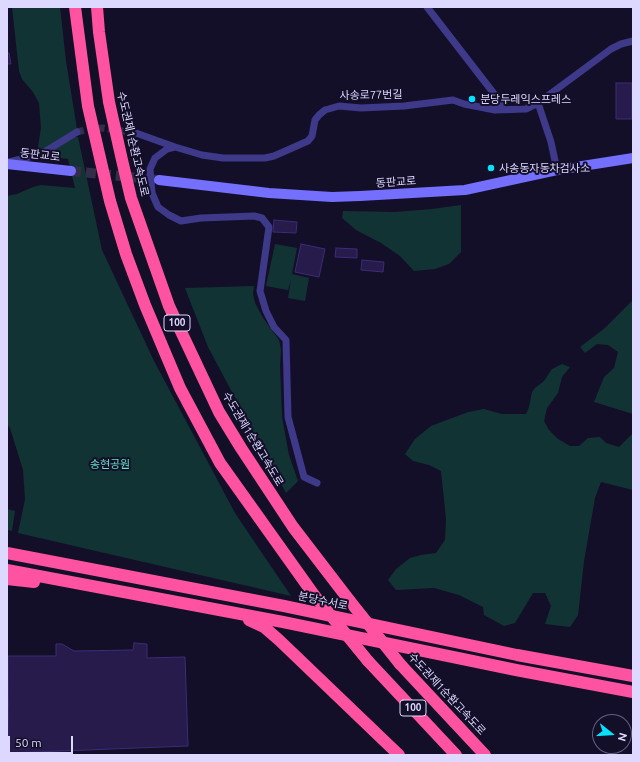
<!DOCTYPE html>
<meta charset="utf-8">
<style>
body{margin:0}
#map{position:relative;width:640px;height:762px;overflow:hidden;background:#140f29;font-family:Ubuntu,sans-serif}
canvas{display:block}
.frame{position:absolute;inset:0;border:8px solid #ddd8ff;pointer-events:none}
.north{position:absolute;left:592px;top:714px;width:40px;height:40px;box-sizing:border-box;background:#140f29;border:1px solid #645f7f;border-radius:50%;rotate:107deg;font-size:11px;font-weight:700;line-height:16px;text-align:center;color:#ddd8ff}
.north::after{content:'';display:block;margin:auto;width:14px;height:18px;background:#04e1ff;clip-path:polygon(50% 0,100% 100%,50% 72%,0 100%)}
.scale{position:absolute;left:8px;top:736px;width:65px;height:18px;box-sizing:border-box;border:2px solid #ddd8ff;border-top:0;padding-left:5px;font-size:12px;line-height:14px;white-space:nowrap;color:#ddd8ff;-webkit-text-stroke:3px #140f29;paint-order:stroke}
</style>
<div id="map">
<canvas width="640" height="762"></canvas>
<div class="frame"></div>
<div class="north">N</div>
<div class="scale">50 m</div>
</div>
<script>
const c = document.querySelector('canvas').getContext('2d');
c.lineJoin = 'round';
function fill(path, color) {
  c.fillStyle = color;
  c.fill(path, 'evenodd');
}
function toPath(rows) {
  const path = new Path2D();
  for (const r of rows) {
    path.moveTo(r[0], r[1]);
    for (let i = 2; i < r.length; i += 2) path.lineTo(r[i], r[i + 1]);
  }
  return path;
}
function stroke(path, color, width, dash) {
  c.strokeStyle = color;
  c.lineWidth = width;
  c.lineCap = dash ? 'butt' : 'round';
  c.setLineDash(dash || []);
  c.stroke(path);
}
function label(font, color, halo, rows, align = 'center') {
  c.font = font + ' Ubuntu,"Noto Sans KR",sans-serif';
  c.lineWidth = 4;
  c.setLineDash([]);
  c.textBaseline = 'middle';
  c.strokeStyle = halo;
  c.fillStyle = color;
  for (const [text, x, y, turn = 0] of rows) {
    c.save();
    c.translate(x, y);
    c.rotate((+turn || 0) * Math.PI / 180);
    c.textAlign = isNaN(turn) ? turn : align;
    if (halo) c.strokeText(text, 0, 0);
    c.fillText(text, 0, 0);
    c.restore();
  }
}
fill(toPath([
 [12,7,60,7,66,61,77,129,37,153,41,128,39,103,33,92,22,79,19,71],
 [74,137,78,137,102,250,154,361,235,513,291,596,18,533,25,499,23,470,10,428,7,424,7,196,17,194,33,187,41,185,75,188,68,159,44,156],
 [461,205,461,252,449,264,435,269,414,271,400,256,381,243,356,230,342,218,343,211,395,212,432,209],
 [275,244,297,248,292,274,309,278,305,301,288,298,291,280,288,290,266,286],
 [254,286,253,294,255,303,263,318,279,340,281,350,280,365,282,417,289,455,298,481,286,493,208,347,185,288],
 [633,300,633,414,594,402,604,377,614,368,618,352,608,345,597,344,585,353,580,347,605,328],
 [562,364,570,367,562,377,558,393,547,408,544,421,549,430,558,439,570,446,579,446,588,438,600,437,606,443,619,447,633,433,633,490,601,482,595,498,584,561,578,615,570,627,545,624,551,606,545,593,533,593,515,623,504,626,484,615,483,607,459,595,434,588,396,590,388,580,396,569,410,558,421,555,436,553,445,540,446,519,441,471,429,465,413,461,405,454,415,439,431,426,468,412,484,409,502,414,526,414,529,407,532,392,535,388,544,381,552,369],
 [7,509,15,511,12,531,7,530]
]), '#123333');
const building = toPath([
 [7,53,9,53,11,64,7,64,7,53],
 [616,83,632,83,632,119,616,119,616,83],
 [274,220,297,222,296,233,273,232,274,220],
 [301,244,325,249,319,277,295,272,301,244],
 [336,248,357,249,357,258,335,257,336,248],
 [362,260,384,262,383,272,361,270,362,260],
 [134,643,147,644,147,658,185,657,188,746,9,753,8,656,56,656,56,644,62,644,74,651,133,650,134,643]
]);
fill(building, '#261b4b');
stroke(building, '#3d2c77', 1);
stroke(toPath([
 [77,132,89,129,103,128,136,133]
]), '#322d49', 7, [7, 3.5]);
stroke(toPath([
 [71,171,159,180]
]), '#322d49', 10, [10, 5]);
stroke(toPath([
 [427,7,502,104,495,110],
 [538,103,551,142,557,170],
 [136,133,175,147],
 [9,162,41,154,77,132],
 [317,483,304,477,288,417,286,340,274,327,266,311,260,291,269,227,262,218,254,216,201,218,181,221,169,215,158,207,152,193,150,169,155,158,167,149,175,147,202,155,223,158,265,158,274,156,308,141,312,136,315,120,319,115,325,110,339,106,361,108,404,106,453,100,464,104,495,110,526,109,538,103,611,49,621,44,633,41]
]), '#3e3989', 7);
stroke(toPath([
 [7,164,71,171],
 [159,180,269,193,332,197,360,196,465,190,557,170,633,158]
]), '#756fff', 10);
stroke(toPath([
 [75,7,88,106,110,201,126,254,145,305,180,388,220,463,314,595],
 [97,7,99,32,109,102,122,160,131,198,169,306,219,412,241,448,293,527,349,600],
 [7,553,284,606,517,655,633,676],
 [7,570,283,622,516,670,633,692],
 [7,579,34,582],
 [249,620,264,627,279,640,399,755],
 [368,661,456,755],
 [400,664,485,755]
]), '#ff53a2', 12);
stroke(toPath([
 [314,595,368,661],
 [349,600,400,664]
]), '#ff53a2', 12);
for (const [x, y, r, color] of [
 [472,99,4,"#04e1ff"],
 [491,168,4,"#04e1ff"]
]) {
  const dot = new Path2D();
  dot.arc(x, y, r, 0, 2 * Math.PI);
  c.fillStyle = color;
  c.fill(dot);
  stroke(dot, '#140f29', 1.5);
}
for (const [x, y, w] of [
 [177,323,26],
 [413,708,26]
]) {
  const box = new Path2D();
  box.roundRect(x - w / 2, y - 8, w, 16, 3);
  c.fillStyle = '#140f29';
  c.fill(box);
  stroke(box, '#ddd8ff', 1);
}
label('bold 10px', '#ddd8ff', null, [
 ["100",177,323],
 ["100",413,708]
]);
label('11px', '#ddd8ff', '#140f29', [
 ["사송로77번길",371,95,-1],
 ["수도권제1순환고속도로",133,144,77],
 ["동판교로",40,155,6],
 ["동판교로",396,182,-4],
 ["수도권제1순환고속도로",253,439,59],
 ["분당수서로",323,601,12],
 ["수도권제1순환고속도로",447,694,47]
]);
label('11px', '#ddd8ff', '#140f29', [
 ["분당두레익스프레스",480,99],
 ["사송동자동차검사소",499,168]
], 'left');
label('11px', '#5fe4c5', '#140f29', [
 ["송현공원",110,464]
]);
</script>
